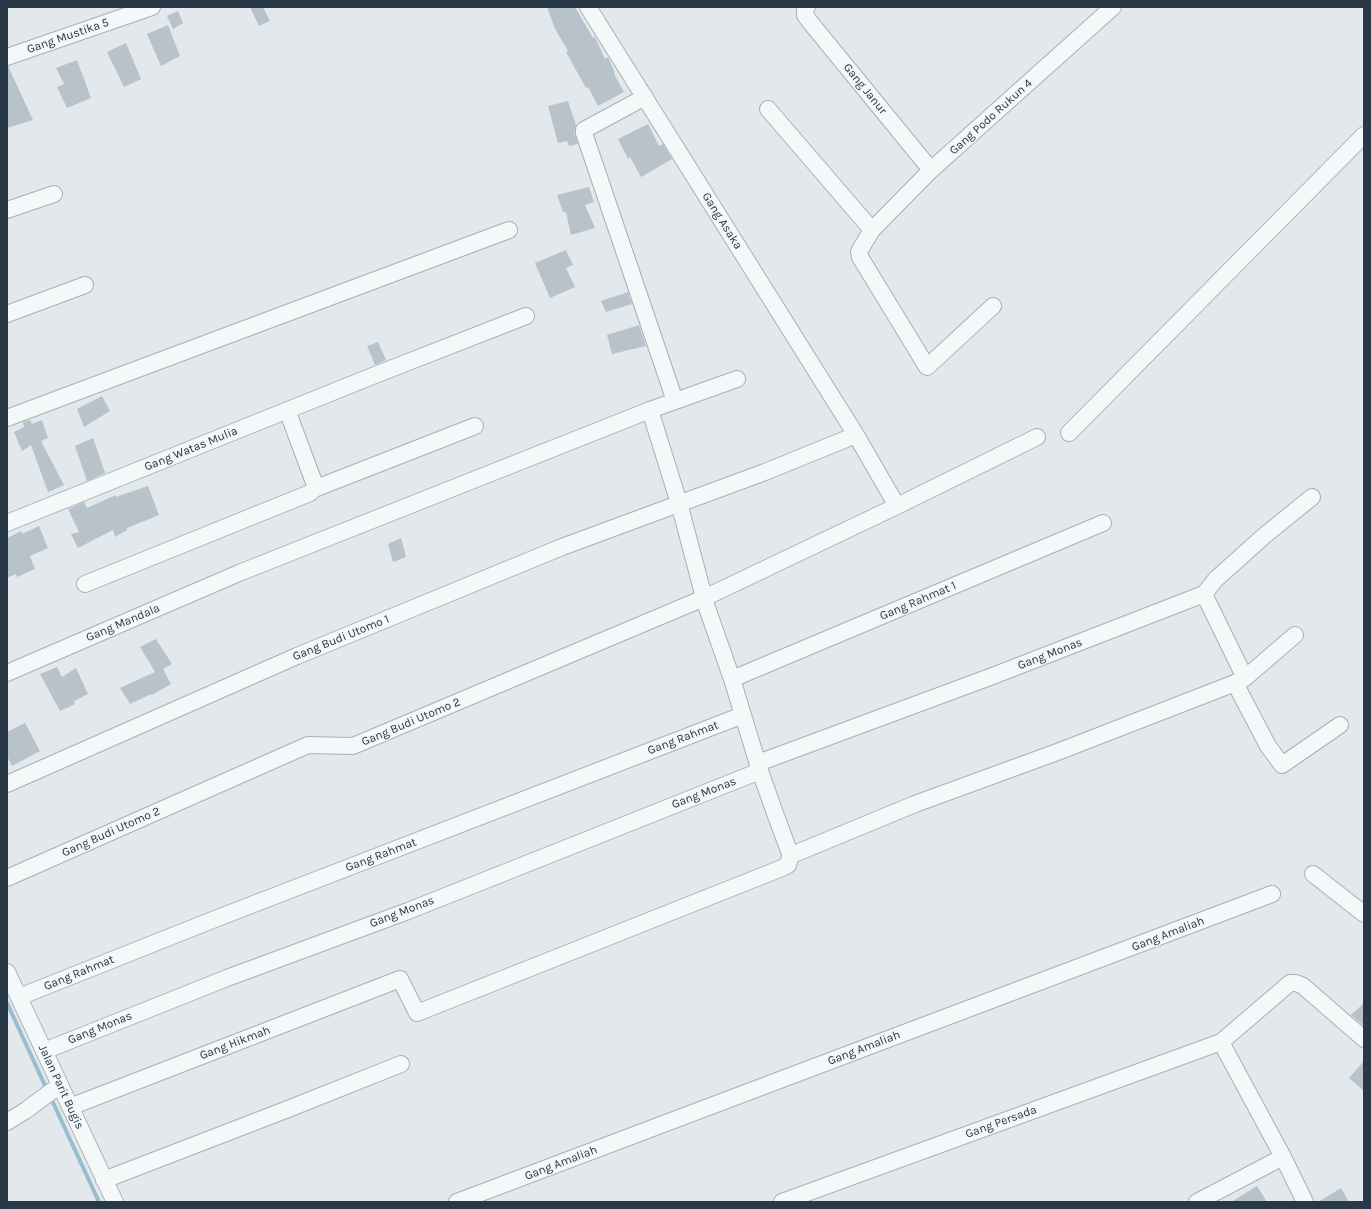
<!DOCTYPE html>
<style>
body{margin:0}
#map{position:relative;width:1371px;height:1209px;overflow:hidden;background:#e2e8ec;font-family:Karla,sans-serif}
canvas{display:block}
.frame{position:absolute;inset:0;border:8px solid #283846;pointer-events:none}
</style>
<div id="map">
<canvas width="1371" height="1209"></canvas>
<div class="frame"></div>
</div>
<script>
const c = document.querySelector('canvas').getContext('2d');
c.lineJoin = 'round';
function toPath(rows) {
  const path = new Path2D();
  for (const r of rows) {
    path.moveTo(r[0], r[1]);
    for (let i = 2; i < r.length; i += 2) path.lineTo(r[i], r[i + 1]);
  }
  return path;
}
function stroke(path, color, width, dash) {
  c.strokeStyle = color;
  c.lineWidth = width;
  c.lineCap = dash ? 'butt' : 'round';
  c.setLineDash(dash || []);
  c.stroke(path);
}
function fill(path, color) {
  c.fillStyle = color;
  c.fill(path, 'evenodd');
}
function label(font, color, halo, rows, align = 'center') {
  c.font = font + ' Karla,sans-serif';
  c.lineWidth = 3;
  c.setLineDash([]);
  c.textBaseline = 'middle';
  c.strokeStyle = halo;
  c.fillStyle = color;
  for (const [text, x, y, turn = 0] of rows) {
    c.save();
    c.translate(x, y);
    c.rotate((+turn || 0) * Math.PI / 180);
    c.textAlign = isNaN(turn) ? turn : align;
    if (halo) c.strokeText(text, 0, 0);
    c.fillText(text, 0, 0);
    c.restore();
  }
}
stroke(toPath([
 [7,1003,47,1090],
 [50,1096,99,1202]
]), '#99bdcf', 4);
fill(toPath([
 [250,7,263,7,270,21,259,26],
 [547,7,575,7,593,38,595,37,605,59,608,57,615,73,614,74,624,92,598,106,588,87,586,88,566,52,568,51,555,29],
 [178,11,183,23,173,29,167,16],
 [168,25,180,56,161,66,147,34],
 [126,43,141,79,124,87,107,52],
 [77,60,91,98,67,108,57,87,64,84,56,68],
 [7,66,8,66,33,120,7,128],
 [568,101,576,125,574,133,578,144,569,146,567,141,558,143,548,106],
 [648,124,659,146,663,144,672,159,641,177,630,157,628,159,618,139],
 [589,187,594,202,585,205,595,228,571,235,566,212,563,212,557,195],
 [566,250,573,265,566,268,575,287,550,298,535,263],
 [628,292,632,304,606,312,601,301],
 [639,325,646,346,612,354,607,335],
 [378,342,386,360,375,365,367,346],
 [102,396,110,411,84,427,77,409],
 [30,420,32,424,42,420,48,438,41,441,64,485,48,492,31,445,22,451,14,432,24,427,23,422],
 [93,438,105,473,87,481,75,446],
 [148,486,159,515,127,528,127,530,115,537,113,530,78,548,71,534,79,532,68,509,84,502,87,508,116,495,116,497],
 [39,526,48,548,30,556,35,569,17,577,16,574,7,578,7,538,21,531,22,534],
 [401,538,406,557,393,562,388,544],
 [156,639,172,664,163,669,171,684,152,695,151,694,130,704,120,688,155,672,140,647],
 [57,667,62,677,76,668,88,694,74,701,75,704,60,711,40,674],
 [25,723,40,751,12,766,7,756,7,732],
 [1364,1003,1364,1026,1351,1015],
 [1364,1061,1364,1091,1349,1078],
 [1257,1186,1267,1202,1231,1202],
 [1341,1188,1349,1202,1318,1202]
]), '#b8c2ca');
const minor = toPath([
 [588,7,856,435,897,506],
 [807,7,805,9,805,15,810,22,931,170],
 [7,57,152,7],
 [645,97,584,130,584,133,675,401],
 [768,109,872,230],
 [7,210,54,194],
 [993,306,927,367,860,257,859,252,861,248,872,230,931,170,1113,7],
 [7,314,85,285],
 [737,379,650,410,679,503,706,605,732,679,760,771,776,816,789,851,791,853,794,854,799,852,915,804,1060,751,1235,683,1245,678,1295,635],
 [7,418,509,230],
 [1069,433,1364,135],
 [314,489,475,426],
 [7,523,375,375,526,316],
 [85,584,310,493,314,489,315,485,287,410],
 [1204,594,1245,678],
 [7,673,239,573,650,410],
 [732,679,1103,523],
 [1235,683,1268,746,1282,765,1340,725],
 [758,763,990,677,1204,594,1216,579,1264,536,1312,497],
 [7,784,297,656,562,547,765,472,856,435],
 [1313,874,1364,914],
 [7,878,308,745,353,746,704,598,897,506,1037,437],
 [7,972,115,1202],
 [19,997,215,919,743,715],
 [1221,1042,1283,1157,1305,1202],
 [44,1051,227,978,408,911,760,771],
 [70,1107,400,979,417,1013,782,868,788,865,791,853],
 [7,1122,25,1111,60,1085],
 [104,1180,288,1109,401,1064],
 [457,1202,1272,894],
 [782,1202,1221,1042,1290,983,1296,983,1303,986,1364,1039],
 [1197,1202,1283,1157]
]);
stroke(minor, '#a6b0b7', 18);
stroke(minor, '#f5f8f9', 16);
label('12px', '#283846', '#f2f6f9', [
 ["Gang Mustika 5",68,36,-19],
 ["Gang Janur",865,89,51],
 ["Gang Podo Rukun 4",991,117,-42],
 ["Gang Asaka",722,221,58],
 ["Gang Watas Mulia",191,449,-22],
 ["Gang Rahmat 1",918,601,-23],
 ["Gang Mandala",123,623,-23],
 ["Gang Budi Utomo 1",341,638,-22],
 ["Gang Monas",1050,654,-21],
 ["Gang Budi Utomo 2",411,722,-23],
 ["Gang Rahmat",683,738,-21],
 ["Gang Monas",704,793,-21],
 ["Gang Budi Utomo 2",111,832,-24],
 ["Gang Rahmat",381,855,-21],
 ["Gang Monas",402,912,-21],
 ["Gang Amaliah",1168,934,-21],
 ["Gang Rahmat",79,973,-22],
 ["Gang Monas",100,1028,-22],
 ["Gang Hikmah",235,1043,-21],
 ["Gang Amaliah",864,1048,-21],
 ["Jalan Parit Bugis",61,1087,65],
 ["Gang Persada",1001,1122,-20],
 ["Gang Amaliah",561,1163,-21]
]);
</script>
